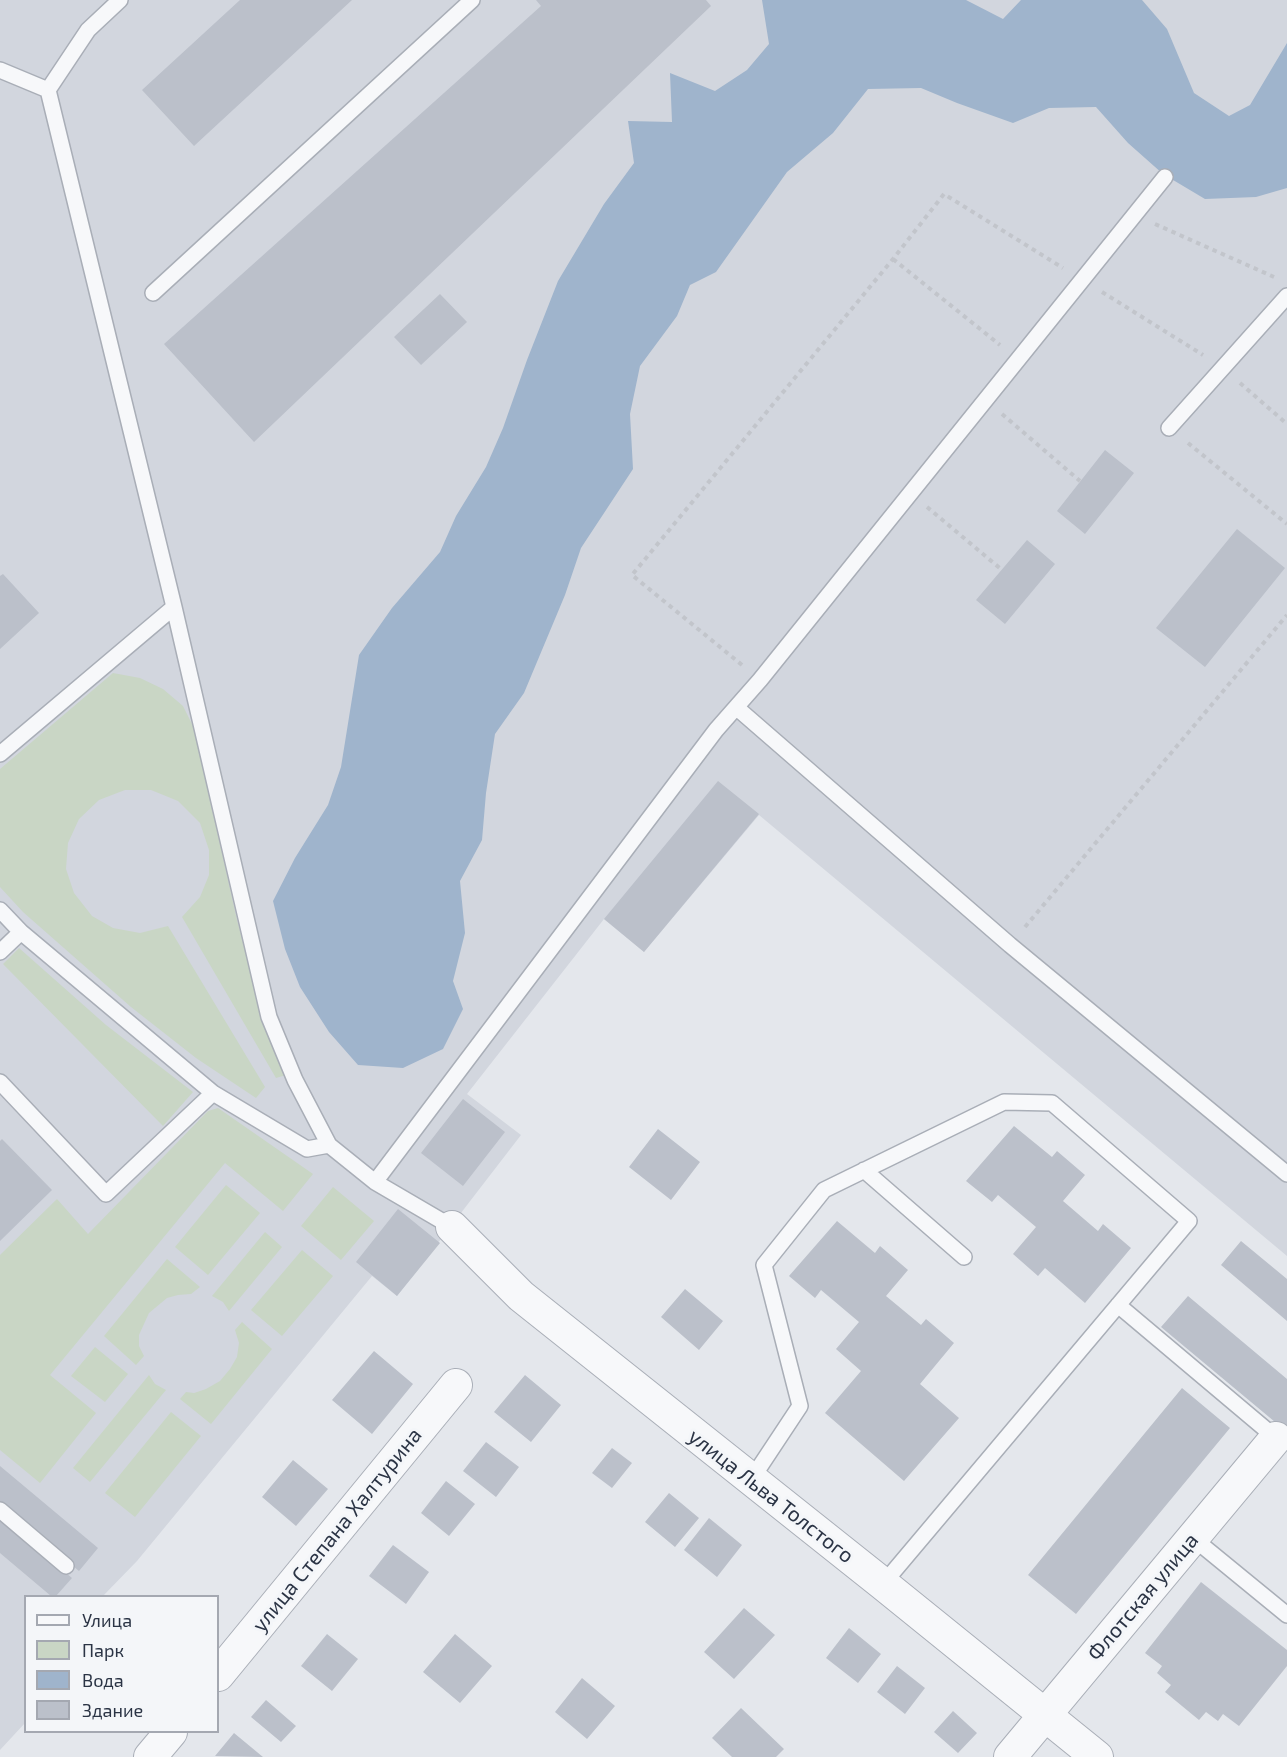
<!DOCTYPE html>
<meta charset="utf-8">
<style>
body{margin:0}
#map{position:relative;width:1287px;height:1757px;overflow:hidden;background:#e4e7ec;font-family:"Exo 2",sans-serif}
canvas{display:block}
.legend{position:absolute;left:24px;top:1595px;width:195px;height:138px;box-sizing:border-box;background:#f4f6f9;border:2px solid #a4a8b1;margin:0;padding:8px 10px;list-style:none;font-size:18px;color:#2b3445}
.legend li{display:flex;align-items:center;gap:12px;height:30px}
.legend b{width:30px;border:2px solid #a4a8b1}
</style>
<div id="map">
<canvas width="1287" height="1757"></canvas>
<ul class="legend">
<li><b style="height:8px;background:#f7f8fa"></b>Улица</li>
<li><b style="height:16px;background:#c9d6c5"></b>Парк</li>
<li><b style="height:16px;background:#9fb4cc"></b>Вода</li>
<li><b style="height:16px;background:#bbc0ca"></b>Здание</li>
</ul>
</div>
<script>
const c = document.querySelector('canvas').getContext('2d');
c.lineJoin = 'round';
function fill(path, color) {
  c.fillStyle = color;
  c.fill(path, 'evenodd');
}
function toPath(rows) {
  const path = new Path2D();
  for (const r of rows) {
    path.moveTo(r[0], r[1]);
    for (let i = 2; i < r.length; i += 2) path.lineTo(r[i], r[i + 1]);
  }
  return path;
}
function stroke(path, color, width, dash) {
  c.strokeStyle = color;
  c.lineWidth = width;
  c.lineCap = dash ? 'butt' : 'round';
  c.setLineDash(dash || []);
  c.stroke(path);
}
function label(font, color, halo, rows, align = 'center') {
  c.font = font + ' "Exo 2",sans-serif';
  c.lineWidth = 6;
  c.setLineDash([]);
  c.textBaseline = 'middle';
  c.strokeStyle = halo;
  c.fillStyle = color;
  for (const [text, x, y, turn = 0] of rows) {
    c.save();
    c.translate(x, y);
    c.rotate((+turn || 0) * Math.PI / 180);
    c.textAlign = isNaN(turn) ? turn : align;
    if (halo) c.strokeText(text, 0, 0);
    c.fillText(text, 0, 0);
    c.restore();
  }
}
fill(toPath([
 [0,0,1287,0,1287,1256,759,815,644,952,604,919,467,1094,521,1135,397,1296,372,1276,137,1561,103,1596,26,1596,25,1723,0,1750]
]), '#d2d6de');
fill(toPath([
 [113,673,140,678,163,689,183,706,194,728,237,920,257,992,286,1075,276,1078,182,917,200,897,209,875,209,850,200,823,178,801,151,790,125,790,99,800,79,819,68,843,66,869,74,893,92,916,113,928,140,933,168,926,265,1087,256,1098,196,1058,131,1007,23,912,0,887,0,769],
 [19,948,106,1025,193,1092,163,1126,3,964],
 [218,1108,313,1174,283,1211,225,1163,50,1375,96,1413,40,1483,0,1450,0,1255,57,1199,88,1234,208,1111],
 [226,1185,260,1213,208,1275,175,1247],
 [333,1187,374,1221,341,1260,301,1226],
 [265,1232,282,1247,229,1311,223,1302,212,1296],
 [302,1250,333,1276,282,1336,251,1310],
 [167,1259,200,1287,191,1294,178,1295,167,1298,149,1313,139,1335,139,1346,144,1356,136,1365,104,1336],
 [242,1322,272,1349,211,1424,180,1399,186,1392,194,1393,206,1389,220,1381,230,1369,237,1357,239,1343,235,1330],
 [95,1347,128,1374,105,1402,71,1376],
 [149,1375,155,1384,166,1390,90,1482,73,1468],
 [171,1412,201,1436,135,1517,105,1493]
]), '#c9d6c5');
fill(toPath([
 [762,0,966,0,1003,19,1021,0,1142,0,1167,29,1194,93,1229,116,1250,105,1287,43,1287,188,1256,197,1205,199,1163,174,1128,143,1096,107,1049,108,1013,123,957,103,921,88,868,89,833,133,787,172,716,272,690,285,677,316,640,366,630,414,633,469,581,548,565,595,524,693,495,734,486,793,482,840,460,881,465,933,453,981,463,1009,443,1049,403,1068,358,1065,329,1032,300,987,285,949,273,901,295,858,328,805,341,767,359,655,392,608,440,552,456,516,486,467,503,428,527,360,558,281,604,204,634,163,628,121,672,122,670,73,715,91,747,70,769,44]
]), '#9fb4cc');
fill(toPath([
 [240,0,352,0,194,146,142,90],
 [536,0,706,0,711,6,254,442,164,344,541,6],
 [440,294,467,322,421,365,394,337],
 [1105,450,1134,473,1085,534,1057,511],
 [1237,529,1285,568,1205,667,1156,628],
 [1027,540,1055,564,1005,624,976,600],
 [3,574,39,613,0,649,0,576],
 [718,781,759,814,644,952,604,919],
 [463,1099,505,1132,463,1186,421,1153],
 [1014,1126,1052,1157,1057,1151,1085,1175,1063,1201,1098,1231,1103,1224,1131,1248,1085,1303,1045,1268,1038,1276,1013,1254,1036,1227,998,1195,992,1202,966,1181],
 [658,1129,700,1162,671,1200,629,1167],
 [2,1139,52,1190,0,1241,0,1141],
 [398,1209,440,1243,397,1296,356,1262],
 [837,1221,875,1253,880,1246,908,1270,886,1296,921,1325,926,1319,954,1343,920,1384,959,1418,904,1481,825,1413,861,1371,836,1349,859,1322,821,1290,815,1298,789,1276],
 [1241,1241,1287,1279,1287,1321,1221,1265],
 [685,1289,723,1321,699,1350,661,1317],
 [1188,1296,1287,1379,1287,1432,1161,1327],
 [374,1351,413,1384,372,1434,332,1400],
 [525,1375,561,1405,531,1442,494,1412],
 [1182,1388,1230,1428,1076,1614,1028,1575],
 [486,1442,519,1467,496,1497,463,1471],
 [612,1448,632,1463,612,1488,592,1473],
 [293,1460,328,1489,296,1526,262,1497],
 [0,1466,98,1548,79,1571,0,1505],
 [446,1481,475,1504,449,1536,421,1513],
 [669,1493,699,1518,675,1547,645,1522],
 [0,1518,72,1578,56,1596,51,1596,0,1553],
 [709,1518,742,1545,717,1577,684,1550],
 [393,1545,429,1572,406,1604,369,1576],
 [1201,1582,1287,1650,1287,1666,1239,1726,1223,1714,1218,1721,1206,1712,1199,1720,1165,1692,1171,1685,1157,1673,1162,1666,1145,1653],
 [744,1608,775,1635,734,1679,704,1652],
 [849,1628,881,1654,858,1683,826,1658],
 [327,1634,358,1659,332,1691,301,1666],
 [455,1634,492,1666,460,1703,423,1672],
 [897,1666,925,1688,905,1714,877,1692],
 [582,1678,615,1706,587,1739,555,1712],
 [266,1700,296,1726,281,1742,251,1717],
 [741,1708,784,1749,776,1757,732,1757,712,1738],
 [953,1711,977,1733,958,1753,934,1732],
 [234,1733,263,1757,215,1756]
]), '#bbc0ca');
const lane = toPath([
 [120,0,88,30,48,90,174,607,269,1017,295,1080,329,1145,375,1182,452,1227],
 [0,70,48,90],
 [153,293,472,0],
 [1169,428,1287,296],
 [737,708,1010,945,1287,1174],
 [0,754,174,607],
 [0,910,21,932,213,1093,307,1149,329,1145],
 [0,952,21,932],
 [0,1082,106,1194,213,1093],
 [864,1170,964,1257],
 [375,1182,716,730,760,680,1165,177],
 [1118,1305,1276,1438],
 [751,1480,800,1406,764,1265,824,1190,1004,1102,1052,1103,1189,1221,883,1584],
 [0,1510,66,1566],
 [1193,1538,1287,1615]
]);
const street = toPath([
 [452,1227,521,1296,883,1584,1097,1757],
 [218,1675,456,1385],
 [150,1757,171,1732],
 [1010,1757,1276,1438]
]);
stroke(lane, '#a9aeb7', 18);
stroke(street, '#a9aeb7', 34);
stroke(toPath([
 [1155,224,1274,277],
 [893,259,1000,345],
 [1102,292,1203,355],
 [1240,383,1287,424],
 [1002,414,1080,481],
 [1188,443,1287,524],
 [927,507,1002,570],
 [742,665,632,575,893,259,944,194,1063,268],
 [1025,927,1287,615]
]), '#c2c5cb', 4, [4.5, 4.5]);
stroke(lane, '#f7f8fa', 15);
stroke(street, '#f7f8fa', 32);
label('21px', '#2b3445', '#f4f6f9', [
 ["улица Льва Толстого",771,1496,38],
 ["улица Степана Халтурина",337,1530,-51],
 ["Флотская улица",1143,1597,-50]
]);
</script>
